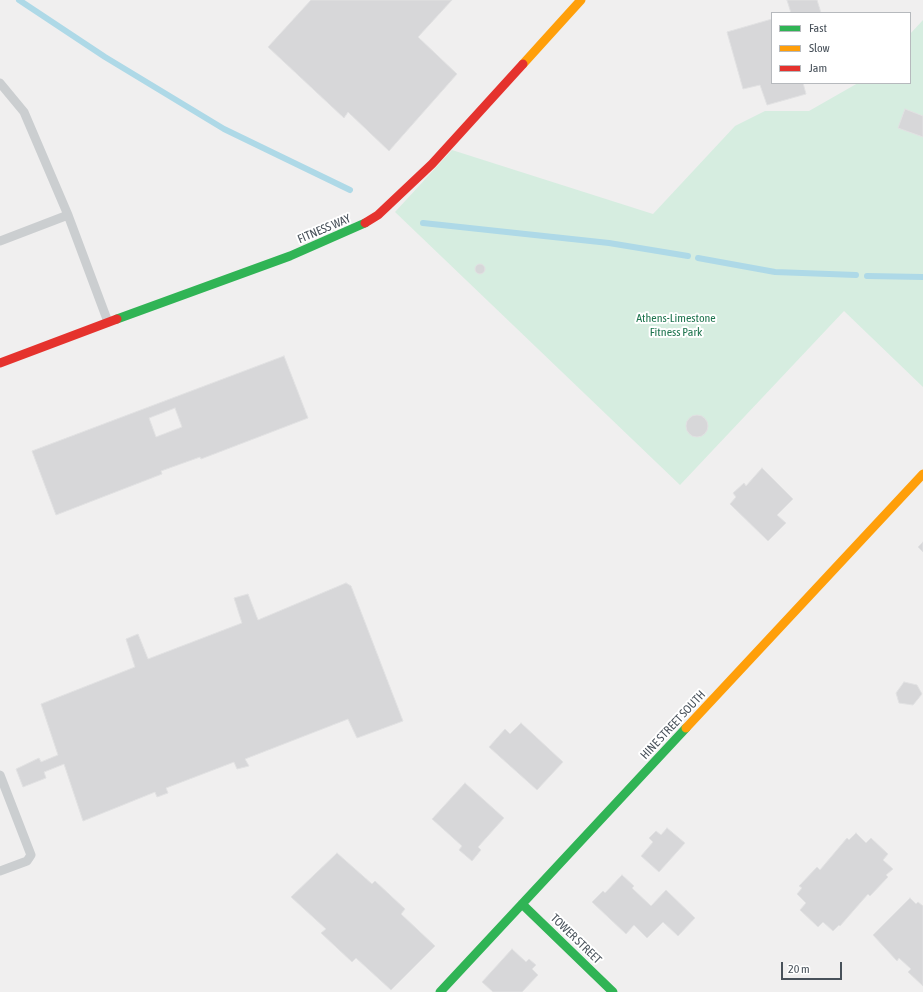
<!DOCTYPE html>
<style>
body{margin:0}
#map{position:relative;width:923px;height:992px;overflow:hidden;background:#f0efef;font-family:"Asap Condensed",sans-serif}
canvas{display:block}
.legend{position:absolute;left:771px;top:12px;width:140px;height:72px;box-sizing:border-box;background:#fff;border:1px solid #b6b9bd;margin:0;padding:5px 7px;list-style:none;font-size:12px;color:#48515a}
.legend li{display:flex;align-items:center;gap:8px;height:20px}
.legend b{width:20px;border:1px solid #b6b9bd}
.scale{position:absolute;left:781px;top:962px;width:61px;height:18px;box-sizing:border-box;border:2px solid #48515a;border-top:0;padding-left:5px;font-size:12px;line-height:14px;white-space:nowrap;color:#48515a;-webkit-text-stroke:3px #fff;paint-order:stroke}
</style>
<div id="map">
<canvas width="923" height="992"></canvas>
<ul class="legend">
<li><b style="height:5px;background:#30b455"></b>Fast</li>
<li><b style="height:5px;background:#ff9f0a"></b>Slow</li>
<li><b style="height:5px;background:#e5322d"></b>Jam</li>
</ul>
<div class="scale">20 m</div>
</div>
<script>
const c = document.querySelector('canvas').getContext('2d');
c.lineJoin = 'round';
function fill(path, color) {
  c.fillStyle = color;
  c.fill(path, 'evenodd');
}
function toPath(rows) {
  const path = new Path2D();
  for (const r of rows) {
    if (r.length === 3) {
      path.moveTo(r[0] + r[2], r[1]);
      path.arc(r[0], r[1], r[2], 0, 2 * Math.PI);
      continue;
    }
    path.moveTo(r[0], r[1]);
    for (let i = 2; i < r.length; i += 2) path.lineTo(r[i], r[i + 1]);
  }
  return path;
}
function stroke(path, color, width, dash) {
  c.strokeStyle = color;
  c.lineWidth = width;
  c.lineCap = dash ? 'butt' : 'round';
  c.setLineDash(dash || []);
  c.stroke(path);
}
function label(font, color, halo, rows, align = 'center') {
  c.font = font + ' "Asap Condensed",sans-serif';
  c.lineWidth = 4;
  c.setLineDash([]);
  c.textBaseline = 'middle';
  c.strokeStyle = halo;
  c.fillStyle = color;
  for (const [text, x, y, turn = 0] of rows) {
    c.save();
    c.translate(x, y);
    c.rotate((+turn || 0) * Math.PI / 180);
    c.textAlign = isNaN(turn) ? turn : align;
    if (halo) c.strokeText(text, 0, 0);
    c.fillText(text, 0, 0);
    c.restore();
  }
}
fill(toPath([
 [923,20,923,387,844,311,680,485,395,212,452,150,653,214,735,126,765,111,809,111,858,83,910,83,910,34]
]), '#d6ede0');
stroke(toPath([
 [19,0,105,57,224,129,350,190],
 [423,223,609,243,688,256],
 [698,258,775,272,856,275],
 [867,276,923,277]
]), '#aed9e7', 6);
const building = toPath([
 [311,0,452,0,418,37,457,74,389,151,348,112,344,118,268,47,311,0],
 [787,0,817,0,821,13,791,13,787,0],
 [772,19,772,83,803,83,806,94,767,105,760,85,743,89,727,32,772,19],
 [905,109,923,116,923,137,898,128,905,109],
 [480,269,5],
 [284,356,308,418,201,459,200,457,161,471,162,474,56,515,32,451,284,356],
 [175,408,182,427,156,437,149,418,175,408],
 [697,426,11],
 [762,468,793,499,777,515,786,523,768,541,730,504,736,497,733,493,744,483,746,486,762,468],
 [923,542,923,552,918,547,923,542],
 [346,583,351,586,403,721,357,738,348,719,245,759,249,766,237,769,234,762,166,788,168,793,157,797,155,792,83,821,64,764,44,772,46,778,23,787,16,769,39,758,41,762,58,755,41,704,135,667,126,639,138,634,148,659,242,623,234,598,248,594,258,620,346,583],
 [904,682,917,685,922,694,913,705,899,703,896,693,904,682],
 [521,723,563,762,537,790,489,747,505,729,510,734,521,723],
 [465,783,504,818,478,847,481,850,472,861,459,850,462,846,432,819,465,783],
 [667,828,685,843,659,872,641,856,653,842,649,838,656,831,661,835,667,828],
 [856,833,866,843,871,838,888,854,883,860,893,869,886,875,888,877,870,896,868,894,840,926,839,925,833,931,823,922,818,927,800,910,806,903,797,894,802,888,799,886,817,867,820,870,847,838,849,840,856,833],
 [337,853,372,884,375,881,405,909,401,914,435,946,391,990,356,958,352,962,321,933,326,929,291,897,337,853],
 [622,875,634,886,632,888,651,906,666,890,695,918,678,936,663,922,647,938,634,925,626,934,592,902,603,891,605,893,622,875],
 [910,898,916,904,918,902,923,906,923,986,908,972,911,969,899,958,897,961,873,935,910,898],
 [512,949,526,962,529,959,536,965,532,969,538,975,522,992,493,992,482,982,512,949]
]);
fill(building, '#d7d7d9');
stroke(building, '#e1e1e2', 1);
stroke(toPath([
 [0,83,24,112,68,215],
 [0,241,68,215,108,322],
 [0,775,31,855,27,861,0,871]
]), '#cbced0', 9);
stroke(toPath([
 [117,319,290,256,365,223],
 [522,904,613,992],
 [440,992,686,728]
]), '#30b455', 9);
stroke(toPath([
 [523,64,581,0],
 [686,728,923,474]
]), '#ff9f0a', 9);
stroke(toPath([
 [365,223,378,215,432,164,523,64],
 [0,363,117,319]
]), '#e5322d', 9);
label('12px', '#48515a', '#fff', [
 ["FITNESS WAY",324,229,-23],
 ["HINE STREET SOUTH",673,725,-47],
 ["TOWER STREET",576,939,44]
]);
label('12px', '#1f754f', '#fff', [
 ["Athens-Limestone",676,318],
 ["Fitness Park",676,332]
]);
</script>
